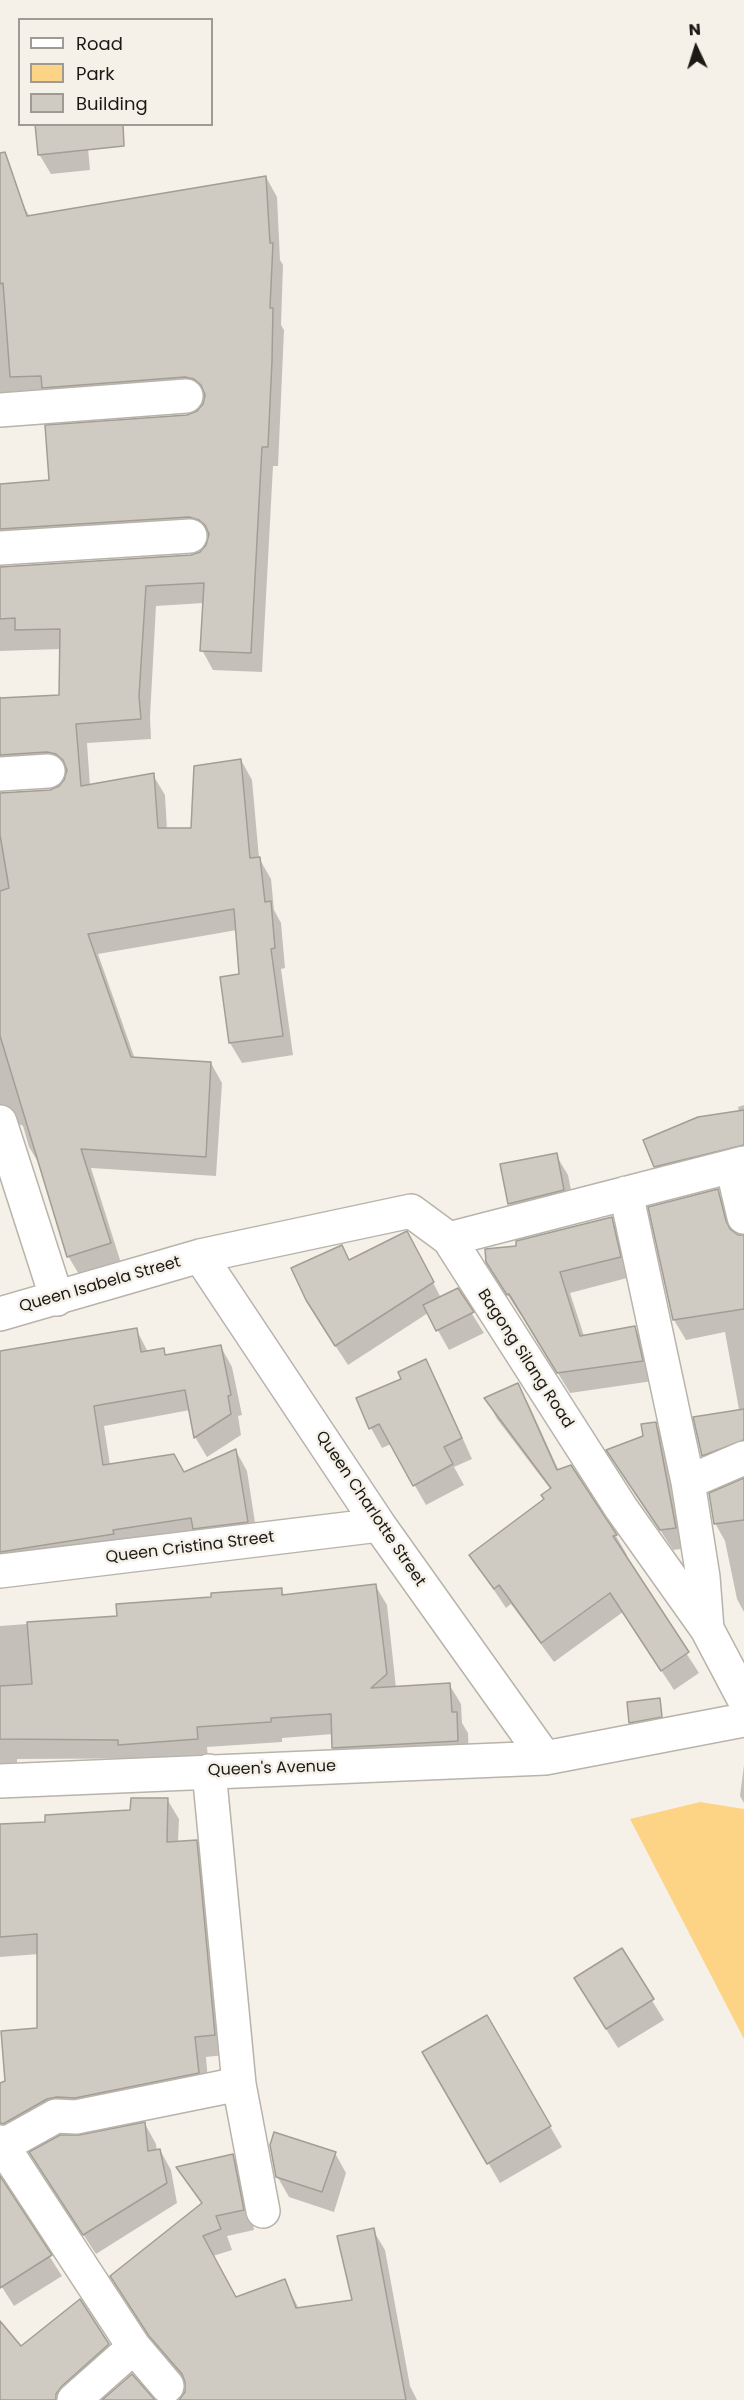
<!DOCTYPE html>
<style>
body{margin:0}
#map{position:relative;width:744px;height:2400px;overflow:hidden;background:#f6f1e8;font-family:Poppins,sans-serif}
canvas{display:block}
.legend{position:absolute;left:18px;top:18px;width:195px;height:108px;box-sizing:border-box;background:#f6f1e8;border:2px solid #9f9b94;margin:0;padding:8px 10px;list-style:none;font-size:18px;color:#1c1a17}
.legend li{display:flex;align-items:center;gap:12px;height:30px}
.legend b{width:30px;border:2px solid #9f9b94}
.north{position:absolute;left:666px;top:18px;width:60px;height:60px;-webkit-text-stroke:4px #f6f1e8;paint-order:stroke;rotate:356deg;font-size:16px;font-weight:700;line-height:24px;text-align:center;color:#1c1a17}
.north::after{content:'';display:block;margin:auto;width:21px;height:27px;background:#1c1a17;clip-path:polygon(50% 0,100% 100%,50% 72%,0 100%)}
</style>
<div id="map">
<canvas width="744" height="2400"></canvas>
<ul class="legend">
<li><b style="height:8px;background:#fff"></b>Road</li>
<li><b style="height:16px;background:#fdd386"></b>Park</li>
<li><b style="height:16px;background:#cfcac2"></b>Building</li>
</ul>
<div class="north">N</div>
</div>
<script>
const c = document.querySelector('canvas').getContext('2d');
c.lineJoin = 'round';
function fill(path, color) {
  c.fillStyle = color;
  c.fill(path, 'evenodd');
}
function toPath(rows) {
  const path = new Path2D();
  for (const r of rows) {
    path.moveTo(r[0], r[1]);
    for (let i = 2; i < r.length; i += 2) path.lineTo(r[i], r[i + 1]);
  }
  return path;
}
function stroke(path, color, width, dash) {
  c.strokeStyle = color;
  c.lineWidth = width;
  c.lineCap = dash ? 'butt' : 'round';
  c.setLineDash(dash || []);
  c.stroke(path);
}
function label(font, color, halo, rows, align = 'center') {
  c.font = font + ' Poppins,sans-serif';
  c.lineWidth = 5;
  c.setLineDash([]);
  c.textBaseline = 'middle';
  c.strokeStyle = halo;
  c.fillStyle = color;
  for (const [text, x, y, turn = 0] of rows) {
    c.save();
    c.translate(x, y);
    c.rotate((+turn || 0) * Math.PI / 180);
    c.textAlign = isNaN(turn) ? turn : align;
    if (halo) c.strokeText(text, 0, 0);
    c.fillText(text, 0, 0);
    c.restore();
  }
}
fill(toPath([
 [700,1802,744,1809,744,2039,630,1819]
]), '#fdd386');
fill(toPath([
 [87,137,90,170,51,174,39,154],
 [266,177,277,197,280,260,283,265,281,325,284,330,278,466,273,466,262,672,213,670,202,650,204,603,156,606,150,717,151,739,87,743,90,786,153,775,165,795,167,830,193,829,241,760,252,780,259,858,271,879,274,910,281,923,285,968,281,969,293,1055,242,1063,230,1043,241,975,237,930,98,954,135,1059,211,1063,222,1083,216,1176,91,1168,121,1263,80,1276,68,1256,40,1165,29,1147,23,1126,17,1123,0,1128,0,794,49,791,59,788,66,781,67,774,59,772,0,780,0,696,2,699,61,696,61,649,0,651,0,568,191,556,202,553,208,544,209,539,201,537,0,553,0,485,50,482,198,412,204,404,206,398,197,397,0,411,0,208,21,202,30,217],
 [744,1105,744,1166,667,1186,656,1166,739,1112,738,1107],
 [556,1155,568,1175,575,1210,521,1224,510,1204,502,1165],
 [717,1191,729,1211,734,1234,744,1237,744,1463,714,1475,703,1455,742,1426,725,1332,686,1340,674,1320],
 [611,1219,623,1239,631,1277,570,1293,584,1336,635,1328,646,1348,653,1381,570,1393,522,1314,520,1314,500,1283,518,1247],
 [341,1247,350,1261,418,1253,441,1298,457,1290,484,1333,449,1350,428,1313,348,1365,319,1321],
 [136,1329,148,1352,163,1350,167,1357,221,1347,232,1367,242,1415,238,1416,241,1435,207,1457,195,1437,190,1410,104,1426,110,1465,184,1473,236,1451,247,1471,258,1542,0,1573,0,1362],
 [425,1361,437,1381,472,1459,454,1467,464,1485,426,1505,391,1444,382,1448,371,1428,403,1380],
 [518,1385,529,1405,559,1471,570,1466,616,1536,627,1555,624,1556,699,1673,674,1690,623,1612,554,1662,511,1604,506,1608,471,1556,546,1500,551,1490,497,1419,486,1399],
 [655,1424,667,1444,687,1548,673,1550,609,1451,644,1437],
 [744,1481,744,1612,737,1599,725,1541,715,1523],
 [375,1585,387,1605,396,1688,449,1684,461,1704,462,1723,468,1733,469,1761,345,1768,333,1748,333,1734,282,1738,282,1742,207,1747,208,1758,17,1759,17,1768,0,1769,0,1626,119,1617,213,1598,281,1590,285,1596],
 [744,1765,744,1803,740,1796],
 [167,1799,179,1819,178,1843,196,1842,208,1862,225,2055,206,2057,209,2093,18,2142,0,2106,0,2085,7,2082,39,2029,39,1954,0,1957,0,1825,47,1824,132,1812],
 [621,1950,664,2020,618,2048,587,1999],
 [486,2017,562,2147,500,2183,424,2053],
 [145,2124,156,2144,157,2151,160,2150,171,2170,177,2203,96,2254,43,2173,80,2137],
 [335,2153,346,2173,334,2212,289,2197,277,2176],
 [232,2155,244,2175,254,2230,227,2236,232,2250,213,2256,236,2299,285,2281,299,2309,354,2302,373,2230,385,2250,410,2386,417,2400,181,2400,186,2393,187,2385,162,2356,123,2296,207,2208,192,2186,189,2186,179,2168],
 [0,2179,62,2276,14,2306,0,2284],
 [108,2344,120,2365,73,2400,46,2358]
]), '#0003');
const building = toPath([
 [35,124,123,124,124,146,38,155,35,124],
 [5,152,27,216,266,176,270,243,273,243,270,308,273,308,272,361,268,447,262,447,251,653,200,651,204,583,146,586,139,696,141,719,76,724,81,786,154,773,158,828,191,828,194,766,241,759,250,858,260,857,265,902,271,901,275,948,271,949,283,1036,229,1043,220,977,239,974,234,909,88,934,131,1057,211,1062,206,1157,81,1149,111,1243,67,1257,0,1036,0,891,9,888,0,835,0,793,50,790,59,786,64,780,67,770,63,760,56,754,47,752,0,755,0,698,59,695,60,629,15,630,15,618,0,619,0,567,191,555,200,552,206,545,209,534,205,525,199,520,189,517,0,529,0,484,49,480,45,425,187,415,197,411,203,404,205,395,201,385,194,379,185,377,42,388,41,376,10,377,3,283,0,284,0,153,5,152],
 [744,1110,744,1145,654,1167,643,1140,698,1117,744,1110],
 [557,1153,564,1190,508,1204,500,1164,557,1153],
 [718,1189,726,1221,730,1229,738,1235,744,1235,744,1309,673,1320,648,1207,718,1189],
 [612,1217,621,1257,560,1272,580,1336,635,1326,643,1361,557,1373,509,1294,507,1295,486,1262,485,1249,516,1246,516,1241,612,1217],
 [407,1231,434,1282,335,1346,306,1300,291,1268,342,1245,349,1260,407,1231],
 [458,1288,474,1312,436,1331,423,1305,458,1288],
 [137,1328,141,1352,164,1348,165,1355,221,1345,231,1395,228,1396,231,1414,194,1438,185,1390,94,1406,103,1465,174,1454,184,1472,236,1449,248,1522,193,1529,191,1518,113,1530,114,1534,0,1552,0,1351,137,1328],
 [426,1359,462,1438,444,1447,453,1464,413,1486,379,1424,369,1429,356,1398,401,1379,398,1372,426,1359],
 [518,1383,557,1470,571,1465,617,1535,613,1536,689,1652,661,1671,610,1593,541,1643,499,1585,494,1589,469,1555,544,1499,541,1495,551,1488,484,1398,518,1383],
 [744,1409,744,1440,702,1456,693,1417,744,1409],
 [656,1422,676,1528,660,1530,606,1450,643,1436,641,1424,656,1422],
 [744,1478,744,1520,714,1524,709,1493,744,1478],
 [376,1584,387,1674,371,1688,450,1683,452,1712,457,1712,458,1741,332,1748,331,1714,271,1718,271,1722,197,1727,198,1739,118,1745,118,1740,0,1739,0,1686,32,1684,27,1622,117,1616,116,1604,211,1597,211,1593,282,1588,282,1595,376,1584],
 [660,1698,662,1717,629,1723,627,1702,660,1698],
 [131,1798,168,1798,167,1842,197,1840,215,2035,195,2037,199,2073,75,2098,57,2097,47,2099,3,2124,0,2123,0,2083,5,2081,1,2031,37,2028,37,1934,0,1937,0,1824,45,1822,45,1815,130,1810,131,1798],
 [622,1948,654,1999,606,2029,574,1978,622,1948],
 [487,2015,551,2126,487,2164,422,2052,487,2015],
 [145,2122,148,2151,160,2149,167,2183,83,2235,29,2152,60,2135,79,2135,145,2122],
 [274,2132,336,2152,322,2192,276,2177,270,2145,274,2132],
 [233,2154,244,2210,216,2216,221,2229,203,2236,236,2297,285,2279,296,2308,352,2300,337,2236,374,2228,406,2400,179,2400,185,2392,185,2382,182,2374,149,2336,110,2276,202,2203,176,2167,233,2154],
 [0,2176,52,2255,0,2288,0,2176],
 [80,2299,109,2344,62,2386,56,2394,56,2400,0,2400,0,2321,21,2346,80,2299],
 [132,2374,155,2400,102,2400,132,2374]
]);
fill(building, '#cfcac2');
stroke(building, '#a29d95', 1.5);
const minor = toPath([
 [0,410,186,396],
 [0,548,190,536],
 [0,774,48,771],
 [0,1122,57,1299],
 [732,1166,744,1217],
 [626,1193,688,1482,703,1577,707,1629],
 [449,1239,744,1163],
 [200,1256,379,1525,545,1758],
 [0,1314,200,1256,411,1211,449,1239,621,1508,707,1629,744,1699],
 [688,1482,744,1458],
 [0,1571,379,1525],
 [209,1771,239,2084,263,2211],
 [0,1781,545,1758,744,1720],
 [0,2142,134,2347,167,2386],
 [2,2146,56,2116,76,2117,239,2084],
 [74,2400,134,2347]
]);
stroke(minor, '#b8b3ab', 36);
stroke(minor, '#fff', 33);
label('16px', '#1c1a17', '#f6f1e8', [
 ["Queen Isabela Street",100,1285,-16],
 ["Bagong Silang Road",525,1359,57],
 ["Queen Charlotte Street",370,1509,56],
 ["Queen Cristina Street",190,1548,-7],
 ["Queen's Avenue",272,1769,-2]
]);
</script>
